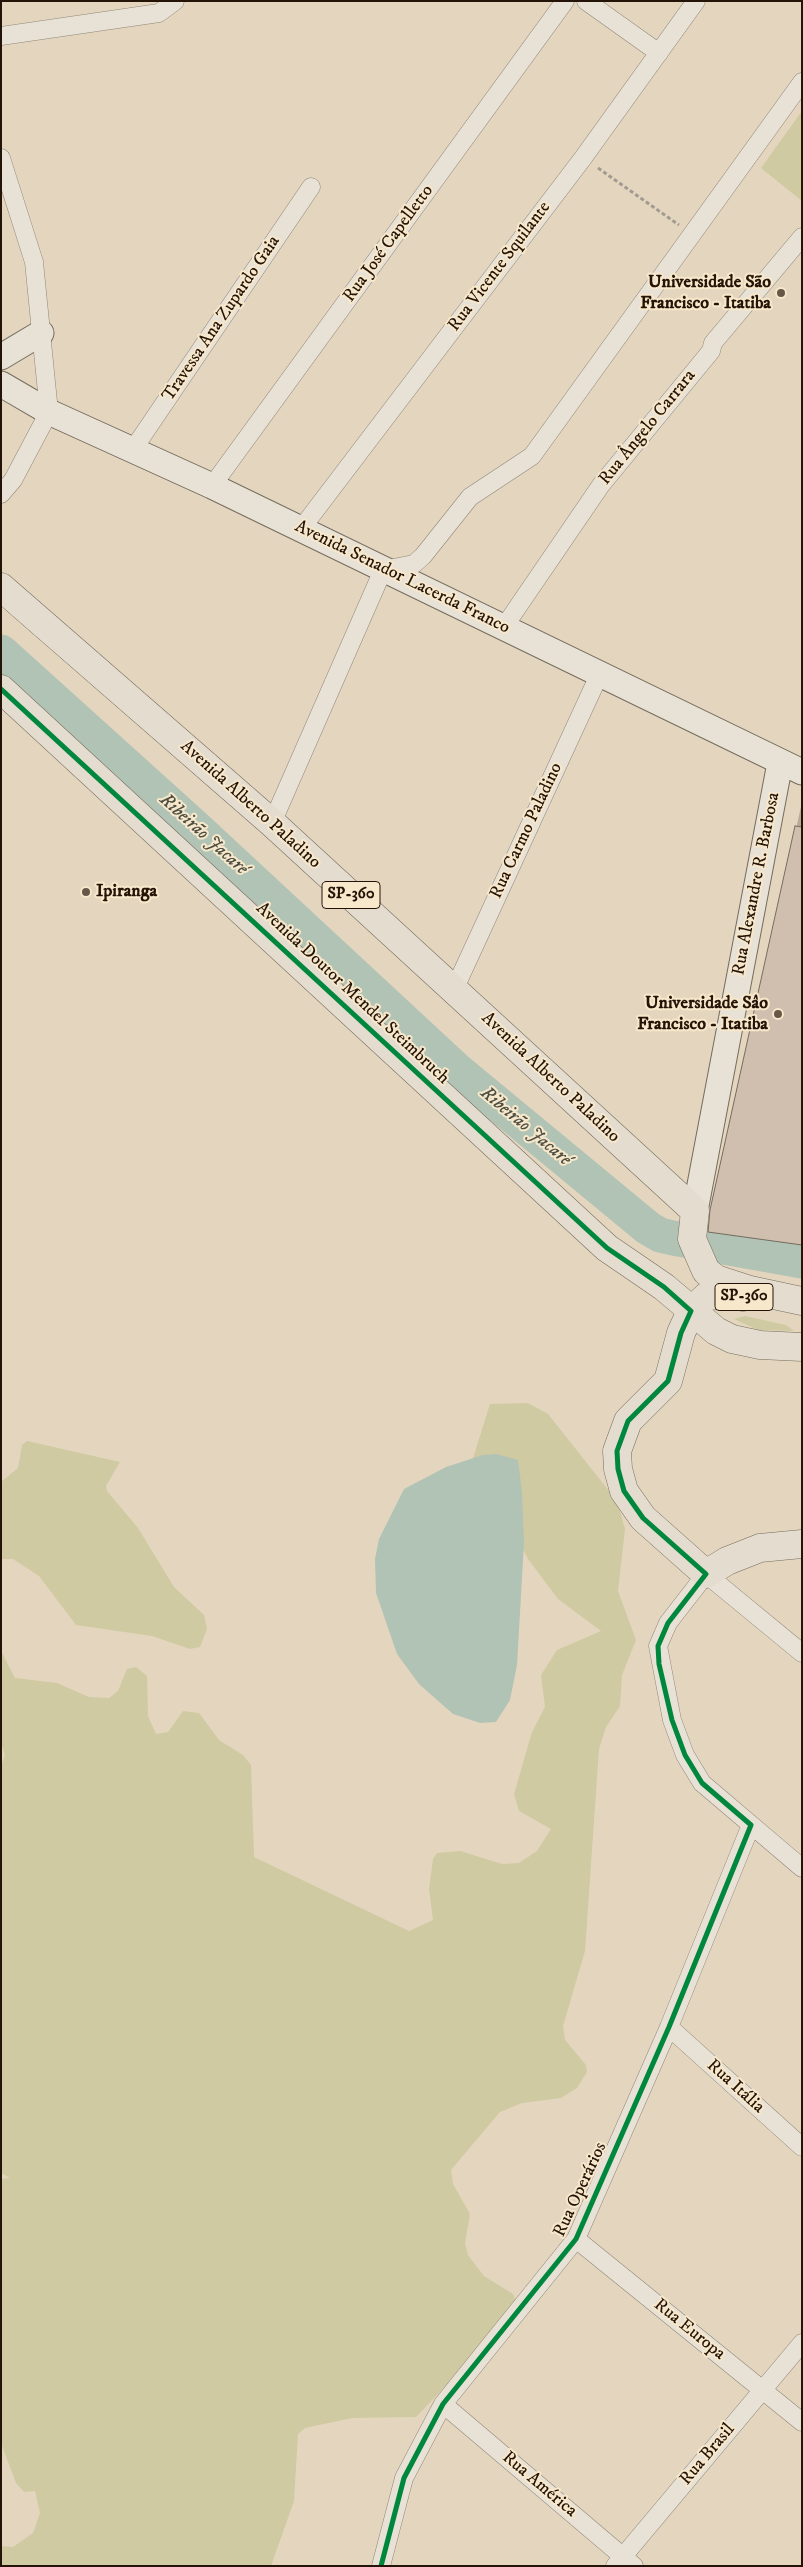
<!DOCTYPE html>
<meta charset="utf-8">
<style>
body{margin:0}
#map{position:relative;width:803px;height:2567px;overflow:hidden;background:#e4d6be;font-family:"IM FELL DW Pica",serif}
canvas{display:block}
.frame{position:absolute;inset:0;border:2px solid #241307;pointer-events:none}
</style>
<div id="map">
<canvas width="803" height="2567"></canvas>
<div class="frame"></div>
</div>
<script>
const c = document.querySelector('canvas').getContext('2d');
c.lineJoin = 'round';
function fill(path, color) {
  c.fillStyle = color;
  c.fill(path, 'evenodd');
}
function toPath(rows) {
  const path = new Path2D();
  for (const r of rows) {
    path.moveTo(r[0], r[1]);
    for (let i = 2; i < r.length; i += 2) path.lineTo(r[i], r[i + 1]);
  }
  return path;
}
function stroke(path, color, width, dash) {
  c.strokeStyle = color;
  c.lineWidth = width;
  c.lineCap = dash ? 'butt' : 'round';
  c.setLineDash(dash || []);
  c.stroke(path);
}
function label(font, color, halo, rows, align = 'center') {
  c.font = font + ' "IM FELL DW Pica",serif';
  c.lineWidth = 4;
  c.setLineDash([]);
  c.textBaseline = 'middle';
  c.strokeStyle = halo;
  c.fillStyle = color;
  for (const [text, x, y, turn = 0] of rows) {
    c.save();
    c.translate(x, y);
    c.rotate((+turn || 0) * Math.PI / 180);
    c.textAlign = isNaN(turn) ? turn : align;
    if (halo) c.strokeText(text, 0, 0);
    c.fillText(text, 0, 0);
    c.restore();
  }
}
fill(toPath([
 [802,111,802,201,761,168],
 [745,1316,786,1325,794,1331,758,1330,734,1319],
 [528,1403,548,1414,617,1501,625,1529,618,1591,636,1640,622,1675,620,1706,606,1727,599,1749,585,1951,563,2026,565,2040,586,2065,587,2072,577,2088,561,2098,522,2103,500,2112,451,2170,453,2184,470,2214,465,2243,468,2255,484,2276,513,2294,517,2304,510,2318,416,2417,352,2418,305,2428,298,2434,294,2501,271,2566,1,2566,1,2546,13,2547,33,2533,40,2513,35,2491,24,2492,16,2483,1,2443,1,2179,10,2178,1,2173,1,1766,5,1755,1,1743,1,1651,15,1678,57,1683,89,1697,109,1698,118,1691,127,1669,136,1667,147,1676,148,1716,156,1734,168,1732,183,1711,199,1713,219,1740,243,1755,251,1765,254,1857,409,1931,433,1920,429,1889,433,1859,437,1853,460,1851,502,1864,519,1863,537,1851,551,1829,519,1811,514,1794,532,1732,545,1707,541,1675,557,1650,601,1631,558,1599,528,1559,510,1523,469,1471,490,1404],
 [27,1441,120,1462,106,1486,107,1491,138,1528,174,1587,204,1615,207,1629,200,1647,190,1649,152,1636,76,1625,39,1576,13,1559,1,1559,1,1482,18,1468,22,1445]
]), '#cfcaa1');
fill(toPath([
 [496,1454,518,1460,522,1492,524,1543,517,1665,510,1700,496,1722,480,1723,453,1714,419,1684,397,1654,376,1593,375,1559,379,1539,404,1489,446,1467,483,1455]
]), '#b1c3b4');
fill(toPath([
 [802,802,802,1243,711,1210]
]), '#0003');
stroke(toPath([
 [1,652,196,828,458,1071,648,1228,660,1235,673,1238,802,1261]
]), '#b1c3b4', 35);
const building = toPath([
 [795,826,802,827,802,1245,708,1232,710,1210,795,826]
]);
fill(building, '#d0bfae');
stroke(building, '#756c5e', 1);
const street = toPath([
 [586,1,659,53],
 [1,36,159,13,175,1],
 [1,158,34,262,49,412,13,480,1,494],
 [132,451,311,187],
 [212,486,565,1],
 [301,529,583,158,696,1],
 [504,627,601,485,711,351,713,343,802,237],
 [272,823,383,570,414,564,423,556,470,497,532,456,802,82],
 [454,990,600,673],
 [802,1653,706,1574,668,1623,658,1646,672,1720,685,1755,702,1783,802,1868],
 [669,2027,802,2147],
 [576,2239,802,2422],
 [443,2404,634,2566],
 [381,2566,404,2478,443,2404,576,2239,669,2027,751,1825],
 [615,2566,802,2343]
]);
const secondary = toPath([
 [1,357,41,333],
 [1,384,49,412,212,486,802,772],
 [695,1211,780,763]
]);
const primary = toPath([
 [1,587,272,823,695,1211,692,1239,706,1271,716,1279,750,1290,802,1301],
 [1,689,607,1248,664,1287,716,1331,732,1339,760,1345,802,1347],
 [743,1297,736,1294,707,1296,691,1311,681,1333,668,1381,628,1421,617,1451,618,1469,624,1491,643,1518,706,1574,727,1561,760,1548,802,1544]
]);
stroke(street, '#908678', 19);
stroke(secondary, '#756c5e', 27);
stroke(primary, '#756c5e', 29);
stroke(toPath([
 [598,168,679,225]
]), '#a39b91', 3, [4, 2.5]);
stroke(street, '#e8e1d5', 18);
stroke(secondary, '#e8e1d5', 25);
stroke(primary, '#e4dcce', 28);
stroke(toPath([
 [1,689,607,1248,664,1287,691,1311,681,1333,668,1381,628,1421,617,1451,618,1469,624,1491,643,1518,706,1574,668,1623,658,1646,659,1664,672,1720,685,1755,702,1783,751,1825,669,2027,576,2239,443,2404,404,2478,381,2566]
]), '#00873e', 5);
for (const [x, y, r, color] of [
 [781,293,5,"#675747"],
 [86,892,5,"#675747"],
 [778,1014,5,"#675747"]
]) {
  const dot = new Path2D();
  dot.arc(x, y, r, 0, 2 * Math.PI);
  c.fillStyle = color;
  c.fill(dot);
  stroke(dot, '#f7e8cb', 2);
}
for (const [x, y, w] of [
 [351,895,58],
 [744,1297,58]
]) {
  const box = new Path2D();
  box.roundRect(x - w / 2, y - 13.5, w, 27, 4);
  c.fillStyle = '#f7e8cb';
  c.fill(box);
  stroke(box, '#241307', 1);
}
label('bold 16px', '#241307', null, [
 ["SP-360",351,895],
 ["SP-360",744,1297]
]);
label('18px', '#241307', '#f7e8cb', [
 ["Rua José Capelletto",389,244,-54],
 ["Rua Vicente Squilante",500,267,-53],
 ["Travessa Ana Zupardo Gaia",222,319,-56],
 ["Rua Ângelo Carrara",648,428,-51],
 ["Avenida Senador Lacerda Franco",402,578,26],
 ["Avenida Alberto Paladino",250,805,42],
 ["Rua Carmo Paladino",527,831,-65],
 ["Rua Alexandre R. Barbosa",757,884,-79],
 ["Avenida Doutor Mendel Steimbruch",352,994,43],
 ["Avenida Alberto Paladino",550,1078,43],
 ["Rua Itália",735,2087,42],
 ["Rua Operários",581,2190,-65],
 ["Rua Europa",689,2330,39],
 ["Rua Brasil",708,2455,-50],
 ["Rua América",539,2485,40]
]);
label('bold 18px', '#241307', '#f7e8cb', [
 ["Universidade São",771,283],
 ["Francisco - Itatiba",771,304],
 ["Ipiranga",96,892,"left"],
 ["Universidade Sâo",768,1004],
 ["Francisco - Itatiba",768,1025]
], 'right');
label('italic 19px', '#4e4e42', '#f7e8cb', [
 ["Ribeirão Jacaré",203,835,42],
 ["Ribeirão Jacaré",525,1127,40]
]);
</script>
